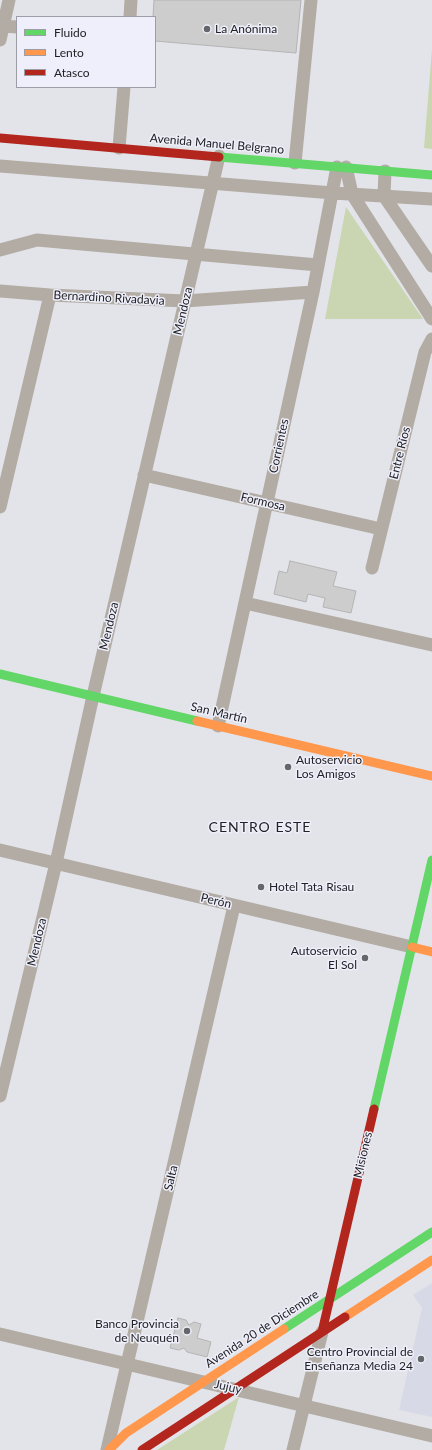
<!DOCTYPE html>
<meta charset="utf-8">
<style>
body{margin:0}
#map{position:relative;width:432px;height:1450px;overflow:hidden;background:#e3e4e9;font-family:Lato,sans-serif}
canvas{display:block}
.legend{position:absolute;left:16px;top:16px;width:140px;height:72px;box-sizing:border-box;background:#eeeffa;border:1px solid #9c9da5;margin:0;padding:5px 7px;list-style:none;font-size:12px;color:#212225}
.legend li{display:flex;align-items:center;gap:8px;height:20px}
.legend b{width:20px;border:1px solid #9c9da5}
</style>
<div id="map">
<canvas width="432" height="1450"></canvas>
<ul class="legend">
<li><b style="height:5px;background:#63d668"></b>Fluido</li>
<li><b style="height:5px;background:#ff974d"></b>Lento</li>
<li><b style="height:5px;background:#b3261e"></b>Atasco</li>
</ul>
</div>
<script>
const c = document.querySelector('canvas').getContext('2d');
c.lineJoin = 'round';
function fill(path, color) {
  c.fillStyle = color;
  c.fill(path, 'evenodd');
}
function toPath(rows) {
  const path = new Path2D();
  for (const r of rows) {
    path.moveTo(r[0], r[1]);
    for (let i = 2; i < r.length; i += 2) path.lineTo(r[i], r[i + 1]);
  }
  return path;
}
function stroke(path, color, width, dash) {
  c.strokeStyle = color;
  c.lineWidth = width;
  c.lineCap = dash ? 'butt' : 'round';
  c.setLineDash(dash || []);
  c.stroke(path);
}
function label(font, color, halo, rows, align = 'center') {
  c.font = font + ' Lato,sans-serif';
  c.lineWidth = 3;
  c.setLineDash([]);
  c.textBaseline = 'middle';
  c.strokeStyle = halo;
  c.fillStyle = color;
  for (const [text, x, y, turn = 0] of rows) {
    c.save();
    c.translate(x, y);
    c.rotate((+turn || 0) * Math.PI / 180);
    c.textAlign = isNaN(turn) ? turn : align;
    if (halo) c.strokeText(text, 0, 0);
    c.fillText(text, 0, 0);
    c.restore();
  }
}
fill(toPath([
 [432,1283,432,1417,399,1410,422,1308,413,1295]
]), '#d8d9e6');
fill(toPath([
 [432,49,432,149,424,148],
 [346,207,423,319,325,319],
 [239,1397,224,1450,157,1450]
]), '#cad6b2');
const building = toPath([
 [154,0,301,0,296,53,155,41,155,17,153,17,154,0],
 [290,561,337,572,333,586,356,591,351,613,323,607,325,598,308,594,306,602,274,594,279,571,287,573,290,561],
 [178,1318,186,1320,189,1325,194,1322,201,1324,197,1338,211,1342,207,1357,187,1352,184,1348,179,1350,170,1348,178,1318]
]);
fill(building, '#cecdce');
stroke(building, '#b4b4b4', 1);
stroke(toPath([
 [130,17,131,0],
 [3,26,17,27],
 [0,40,9,0],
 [119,148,124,87],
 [295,163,311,0],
 [0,166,333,193,432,199],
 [346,167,352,194,432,319],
 [385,171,384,196,432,266],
 [0,250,37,240,318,265],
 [0,291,50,295,185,301,313,292],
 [144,475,381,529],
 [0,507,50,295],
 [372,568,425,352,432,339],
 [245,603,432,645],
 [218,726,313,292,337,167],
 [0,850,412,947],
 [0,1096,56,863,93,696,219,156],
 [0,1334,432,1436],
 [107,1450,234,906],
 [293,1450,322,1332]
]), '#b3aca5', 13);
stroke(toPath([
 [219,157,432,175],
 [0,674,197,721],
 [374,1109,432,860],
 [284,1329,432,1232]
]), '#63d668', 9);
stroke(toPath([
 [197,721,432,776],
 [412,947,432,952],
 [345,1317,432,1260],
 [109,1450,126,1433,284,1329]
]), '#ff974d', 9);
stroke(toPath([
 [0,138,219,157],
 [322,1332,374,1109],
 [142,1450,345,1317]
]), '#b3261e', 9);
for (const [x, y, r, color] of [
 [207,29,4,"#65666a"],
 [288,767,4,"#65666a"],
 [261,887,4,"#65666a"],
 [365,958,4,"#65666a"],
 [187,1331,4,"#65666a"],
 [421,1359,4,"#65666a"]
]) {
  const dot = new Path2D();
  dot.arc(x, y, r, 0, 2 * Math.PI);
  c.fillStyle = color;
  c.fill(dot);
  stroke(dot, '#eeeffa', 1.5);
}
label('12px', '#212225', '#eeeffa', [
 ["La Anónima",215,29],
 ["Autoservicio",296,760],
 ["Los Amigos",296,774],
 ["Hotel Tata Risau",269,887],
 ["Autoservicio",357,951,"right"],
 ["El Sol",357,965,"right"],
 ["Banco Provincia",179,1324,"right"],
 ["de Neuquén",179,1338,"right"],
 ["Centro Provincial de",413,1352,"right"],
 ["Enseñanza Media 24",413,1366,"right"]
], 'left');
label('12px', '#212225', '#eeeffa', [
 ["Avenida Manuel Belgrano",217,144,5],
 ["Bernardino Rivadavia",109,298,3],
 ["Mendoza",183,311,-77],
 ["Corrientes",279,446,-78],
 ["Entre Ríos",400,453,-76],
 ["Formosa",263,502,13],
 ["Mendoza",109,626,-77],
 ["San Martín",219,713,13],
 ["Perón",216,901,13],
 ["Mendoza",37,942,-77],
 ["Misiones",363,1155,-77],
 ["Salta",171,1178,-77],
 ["Avenida 20 de Diciembre",262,1329,-33],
 ["Jujuy",228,1387,13]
]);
c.letterSpacing = '1px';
label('14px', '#212225', '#eeeffa', [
 ["CENTRO ESTE",260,827]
]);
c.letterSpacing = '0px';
</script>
